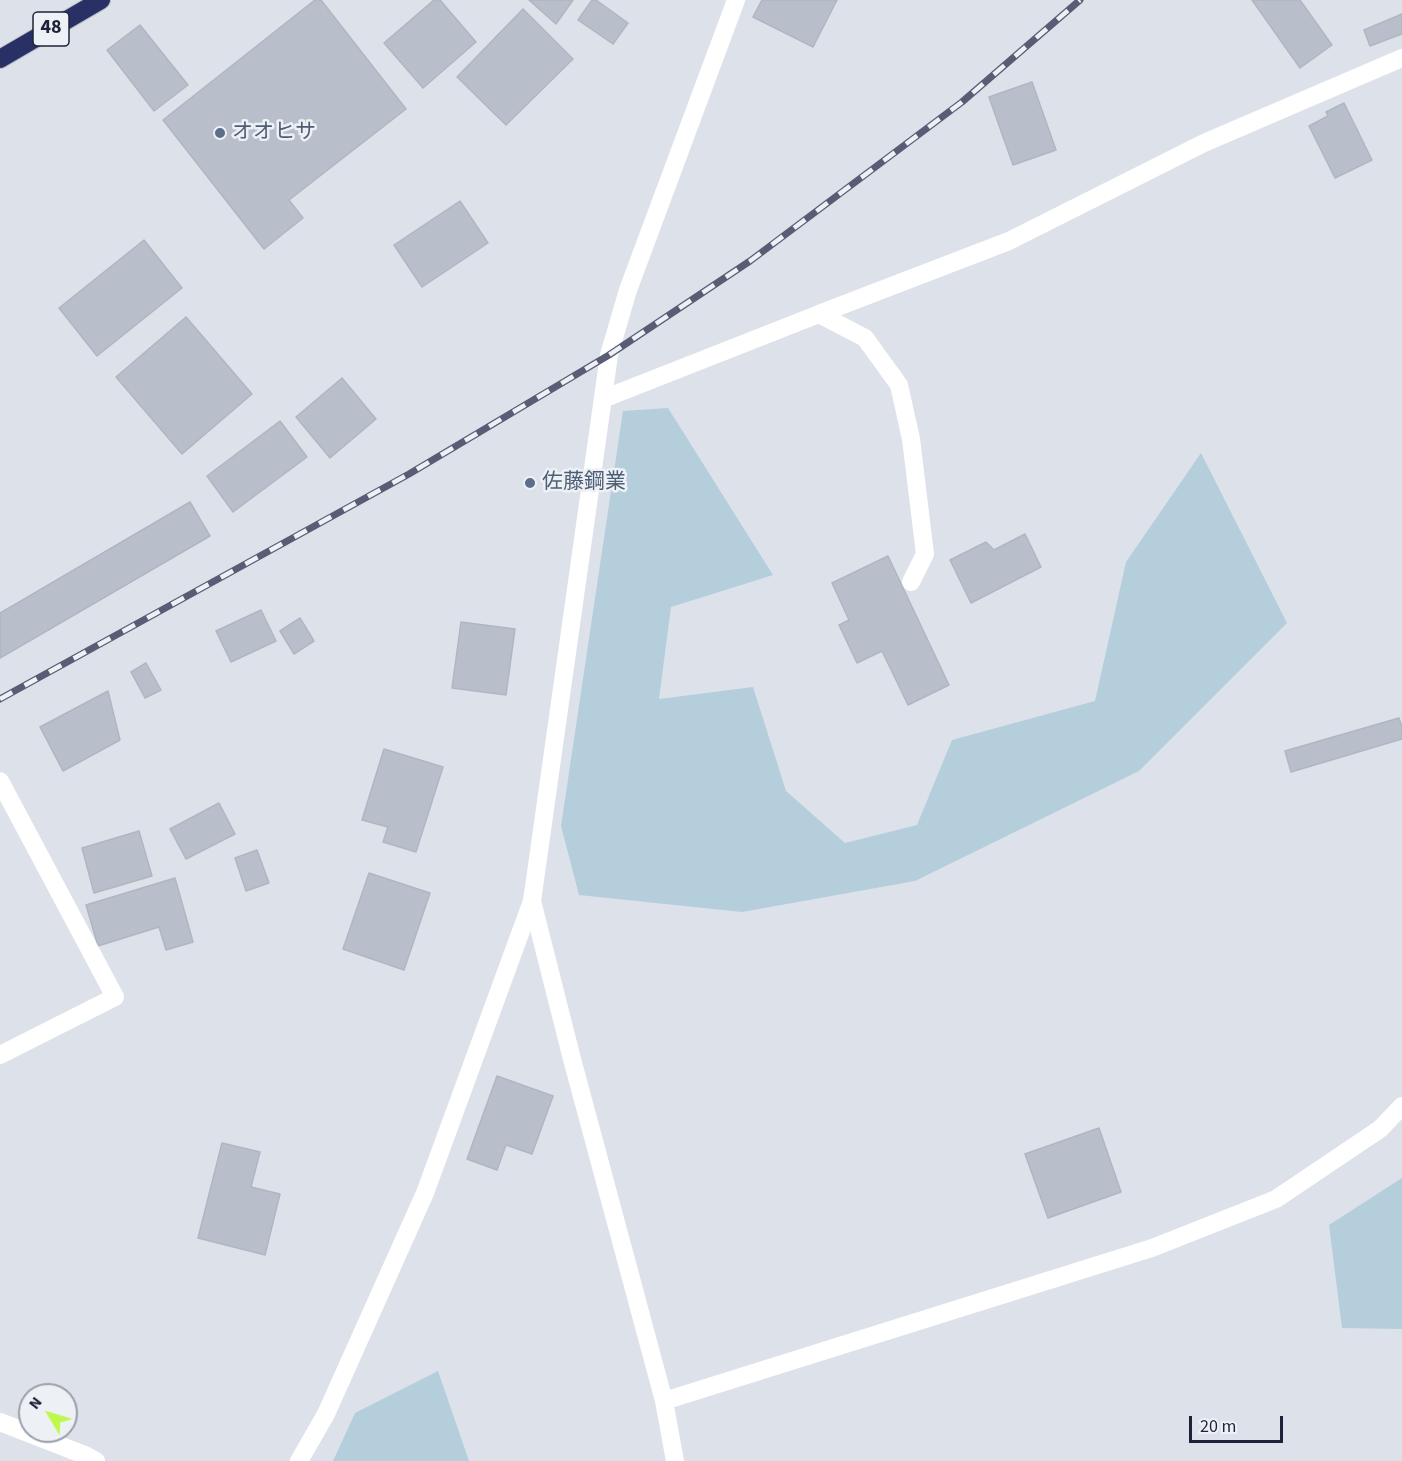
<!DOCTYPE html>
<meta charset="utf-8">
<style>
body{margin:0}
#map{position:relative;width:1402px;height:1461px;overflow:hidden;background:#dde1ea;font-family:"Source Sans 3",sans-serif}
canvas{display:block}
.north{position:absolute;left:18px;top:1383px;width:60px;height:60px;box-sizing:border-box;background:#edf1f6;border:2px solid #9a9faa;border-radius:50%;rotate:308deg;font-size:16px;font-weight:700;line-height:24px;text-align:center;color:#1e2339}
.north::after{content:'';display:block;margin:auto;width:21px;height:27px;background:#bef84c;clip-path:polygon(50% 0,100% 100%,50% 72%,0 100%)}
.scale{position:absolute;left:1189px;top:1416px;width:94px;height:27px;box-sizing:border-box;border:3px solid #1e2339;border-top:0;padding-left:8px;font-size:18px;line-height:21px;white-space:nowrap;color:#1e2339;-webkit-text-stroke:4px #edf1f6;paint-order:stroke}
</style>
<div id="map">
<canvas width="1402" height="1461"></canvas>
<div class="north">N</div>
<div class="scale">20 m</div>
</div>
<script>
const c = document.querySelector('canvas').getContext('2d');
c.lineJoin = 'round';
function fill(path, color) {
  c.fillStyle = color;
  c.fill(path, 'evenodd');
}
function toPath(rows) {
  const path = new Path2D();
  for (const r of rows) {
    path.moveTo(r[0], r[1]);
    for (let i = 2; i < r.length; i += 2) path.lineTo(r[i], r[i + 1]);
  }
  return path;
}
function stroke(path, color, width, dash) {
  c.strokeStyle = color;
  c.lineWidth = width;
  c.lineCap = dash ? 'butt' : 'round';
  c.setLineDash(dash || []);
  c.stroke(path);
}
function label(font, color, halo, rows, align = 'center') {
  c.font = font + ' "Source Sans 3","Noto Sans JP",sans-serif';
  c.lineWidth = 5;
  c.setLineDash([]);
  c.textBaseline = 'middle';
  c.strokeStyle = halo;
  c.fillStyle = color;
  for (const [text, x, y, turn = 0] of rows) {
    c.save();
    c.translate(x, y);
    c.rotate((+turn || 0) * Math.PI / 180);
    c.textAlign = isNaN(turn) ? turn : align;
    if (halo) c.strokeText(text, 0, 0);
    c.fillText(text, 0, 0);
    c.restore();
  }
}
fill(toPath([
 [668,408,773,575,671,607,659,699,753,687,786,791,845,843,917,825,952,740,1095,701,1126,562,1201,453,1287,623,1139,771,915,881,742,912,579,895,561,826,623,411],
 [1402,1178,1402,1329,1342,1328,1329,1225],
 [438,1371,469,1461,333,1461,355,1413]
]), '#b4cedc');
const building = toPath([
 [315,0,321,0,406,109,289,200,303,218,264,249,163,120,315,0],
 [434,0,440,0,476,42,423,88,384,43,434,0],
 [529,0,573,0,556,24,529,0],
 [592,0,596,0,628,23,613,44,578,20,592,0],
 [762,0,837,0,813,47,753,17,762,0],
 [1252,0,1300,0,1332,45,1300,68,1252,0],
 [523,9,573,59,506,125,457,77,523,9],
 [1402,14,1402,34,1370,46,1364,30,1402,14],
 [140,25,188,85,154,111,107,50,140,25],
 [1032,82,1056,150,1013,165,989,97,1032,82],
 [1344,103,1372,160,1335,178,1309,126,1328,116,1326,112,1344,103],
 [460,201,488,243,422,287,394,245,460,201],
 [144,240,182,288,97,356,59,308,144,240],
 [186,317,252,394,182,454,116,377,186,317],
 [342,378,376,419,330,458,296,417,342,378],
 [280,421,307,457,233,512,207,476,280,421],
 [190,502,210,536,0,658,0,613,190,502],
 [1025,534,1041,567,971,603,950,560,986,542,994,550,1025,534],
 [888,556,949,685,908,705,882,651,857,663,839,625,849,620,832,583,888,556],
 [261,610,276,641,231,662,216,631,261,610],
 [300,618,314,641,294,654,280,631,300,618],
 [461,622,515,629,506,695,452,688,461,622],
 [146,663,161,690,145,698,131,672,146,663],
 [108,691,120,740,63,771,40,727,108,691],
 [1399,718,1402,727,1402,739,1291,772,1285,751,1399,718],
 [384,749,443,767,416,852,383,842,388,827,362,820,384,749],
 [219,803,235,834,186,859,170,829,219,803],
 [139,831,152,876,94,893,82,848,139,831],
 [257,850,269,883,246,891,235,858,257,850],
 [369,873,430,893,404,970,343,949,369,873],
 [175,878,193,942,166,950,159,927,98,946,86,905,175,878],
 [497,1076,553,1096,532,1154,506,1145,497,1170,467,1159,497,1076],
 [1099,1128,1121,1192,1048,1218,1025,1154,1099,1128],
 [222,1143,260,1152,251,1187,280,1194,265,1255,198,1238,222,1143]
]);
fill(building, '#b9bfca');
stroke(building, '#afb6c3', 1.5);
const highway = toPath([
 [0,59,101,0]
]);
stroke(highway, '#bcbdc4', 20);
stroke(toPath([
 [819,314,1009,241,1204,143,1402,58],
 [603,399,819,314,865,338,899,385,911,439,925,554,911,582],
 [0,781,115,997,0,1055],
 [532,901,572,1059,664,1401,675,1461],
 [664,1401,1152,1248,1276,1199,1380,1129,1402,1106],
 [0,1422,87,1456,96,1461],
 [299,1461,326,1414,425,1193,532,901,609,355,628,290,736,0]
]), '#fff', 18);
stroke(highway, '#293066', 18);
const rail = toPath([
 [0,699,409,474,609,355,750,261,962,102,1080,0]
]);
stroke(rail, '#585d75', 7);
stroke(rail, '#edf1f6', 4.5, [14]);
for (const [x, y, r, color] of [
 [220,133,6,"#5c6f8a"],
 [530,483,6,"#5c6f8a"]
]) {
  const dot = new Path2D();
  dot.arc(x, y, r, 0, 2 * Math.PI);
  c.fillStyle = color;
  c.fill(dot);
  stroke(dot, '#edf1f6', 2);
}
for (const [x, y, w] of [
 [51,29,36]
]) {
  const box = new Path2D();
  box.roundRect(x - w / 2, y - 17, w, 34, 4.5);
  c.fillStyle = '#edf1f6';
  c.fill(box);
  stroke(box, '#1e2339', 1.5);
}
label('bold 20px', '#1e2339', null, [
 ["48",51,29]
]);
label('21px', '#4e5e75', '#edf1f6', [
 ["オオヒサ",232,133],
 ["佐藤鋼業",542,483]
], 'left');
</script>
